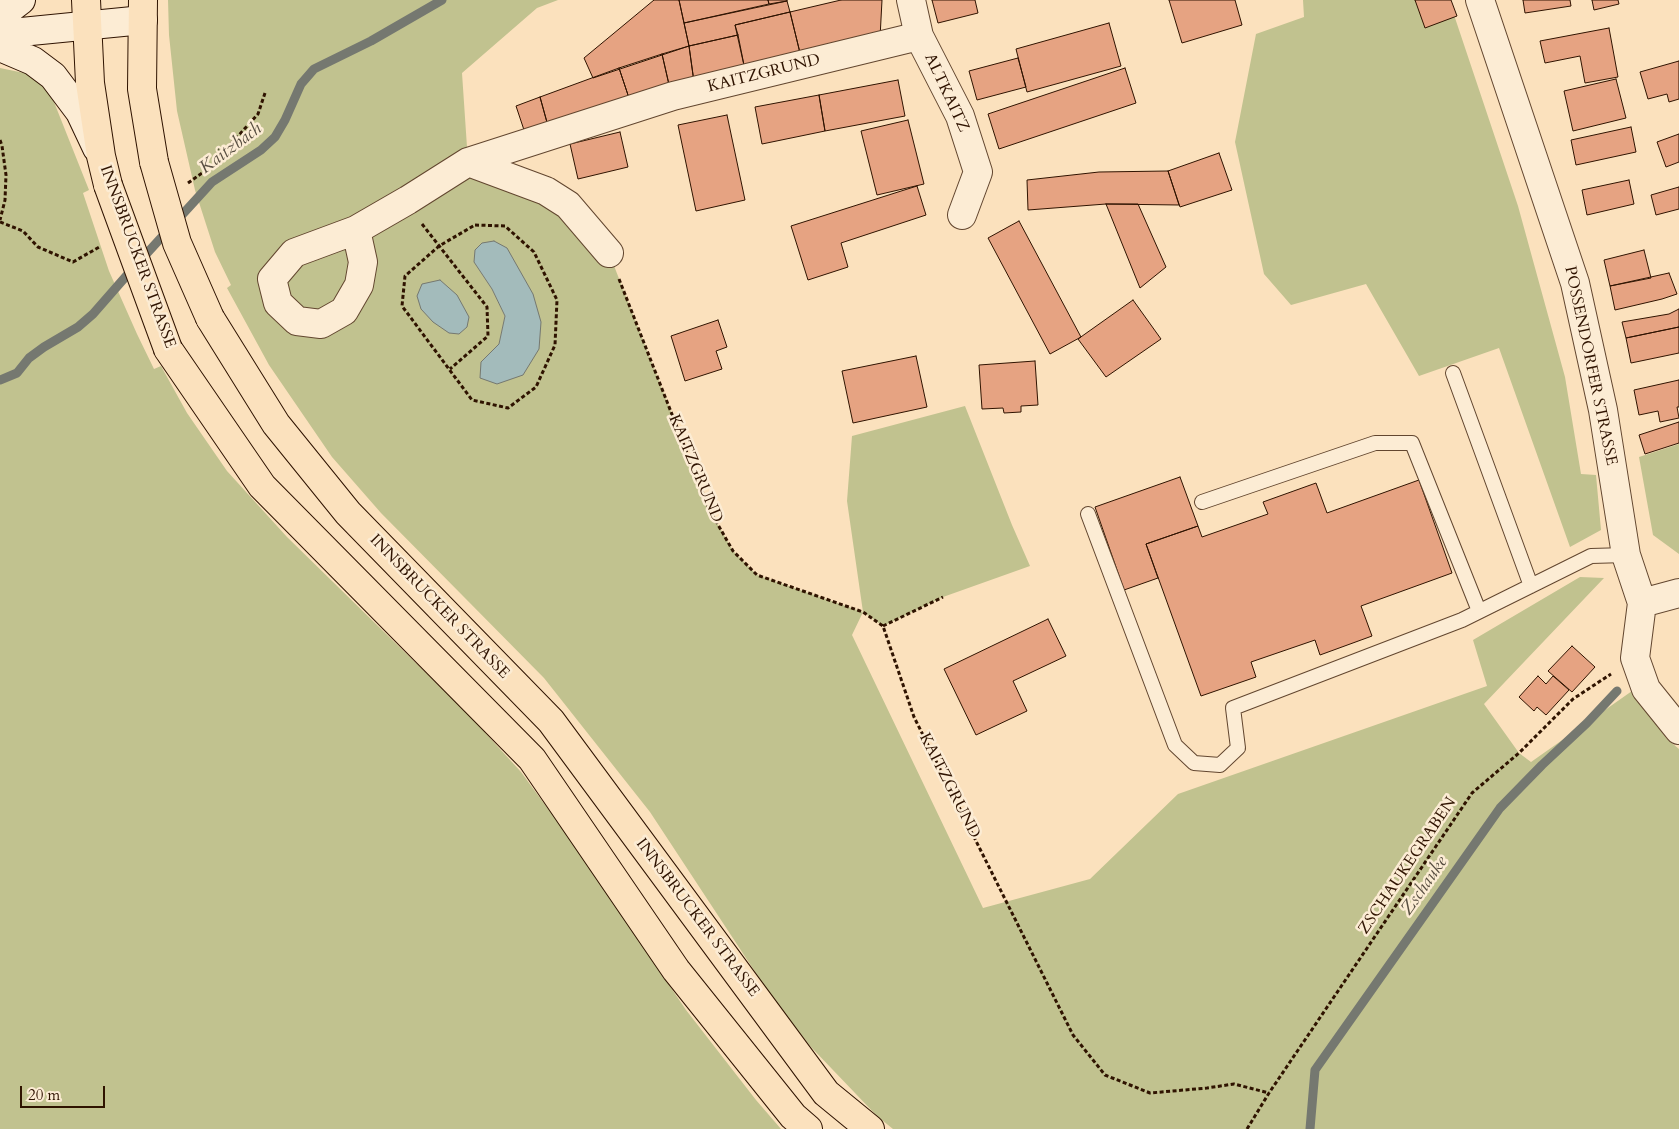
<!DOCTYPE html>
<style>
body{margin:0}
#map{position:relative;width:1679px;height:1129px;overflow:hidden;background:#fbe1bd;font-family:Cardo,serif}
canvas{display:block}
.scale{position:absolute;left:20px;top:1086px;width:85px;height:22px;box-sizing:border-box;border:2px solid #2f1300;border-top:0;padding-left:6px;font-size:15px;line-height:18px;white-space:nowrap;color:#2f1300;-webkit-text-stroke:4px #fcecd4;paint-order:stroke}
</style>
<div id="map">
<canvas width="1679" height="1129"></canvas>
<div class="scale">20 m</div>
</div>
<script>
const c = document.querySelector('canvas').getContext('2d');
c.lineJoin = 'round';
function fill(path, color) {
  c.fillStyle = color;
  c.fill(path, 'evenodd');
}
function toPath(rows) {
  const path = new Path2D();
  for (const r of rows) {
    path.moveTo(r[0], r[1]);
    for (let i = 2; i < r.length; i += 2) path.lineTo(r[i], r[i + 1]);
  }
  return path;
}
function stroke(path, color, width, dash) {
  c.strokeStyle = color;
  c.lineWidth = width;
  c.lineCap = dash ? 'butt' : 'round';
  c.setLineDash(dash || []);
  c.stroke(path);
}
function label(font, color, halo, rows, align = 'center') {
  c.font = font + ' Cardo,serif';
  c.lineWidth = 5;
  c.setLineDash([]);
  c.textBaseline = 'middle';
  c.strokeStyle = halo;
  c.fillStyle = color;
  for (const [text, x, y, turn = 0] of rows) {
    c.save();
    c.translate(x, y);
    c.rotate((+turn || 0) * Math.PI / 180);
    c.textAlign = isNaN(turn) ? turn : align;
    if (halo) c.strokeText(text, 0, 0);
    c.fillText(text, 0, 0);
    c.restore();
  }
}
fill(toPath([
 [168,0,558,0,537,8,462,73,468,162,546,191,609,253,709,509,733,551,757,575,863,612,847,501,852,436,965,406,1012,525,1030,566,943,597,883,626,863,612,852,635,983,908,1090,879,1178,794,1487,686,1473,640,1580,577,1604,578,1484,704,1519,753,1531,762,1632,691,1667,739,1679,749,1679,1129,893,1129,877,1116,810,1046,767,990,650,812,544,678,381,513,332,457,269,365,227,288,231,285,215,252,195,190,177,111,169,35],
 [474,262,539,349,481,362,499,344,505,316,492,289],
 [1303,0,1449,0,1518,206,1565,377,1581,474,1596,475,1601,530,1570,547,1499,348,1419,376,1366,284,1291,305,1264,274,1235,142,1256,34,1304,17],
 [0,68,29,74,48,87,89,190,83,193,109,271,137,334,154,369,161,366,187,413,227,471,287,537,469,715,521,772,573,843,686,1010,756,1100,781,1129,0,1129],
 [1679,444,1679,554,1653,535,1639,457]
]), '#c1c28f');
const water = toPath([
 [494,241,507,248,533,294,541,322,539,349,523,375,497,384,480,378,481,362,499,344,505,316,492,289,474,262,475,250,482,243,494,241],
 [440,280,457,295,469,317,467,327,459,334,449,333,433,322,421,309,417,296,422,284,440,280]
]);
fill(water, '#a3bbbb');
stroke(water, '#757870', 1);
stroke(toPath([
 [0,380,17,373,29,358,44,347,78,327,93,314,128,274,212,182,261,150,275,137,285,120,301,84,314,69,371,41,442,0],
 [1310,1129,1315,1070,1500,808,1542,765,1587,723,1617,691]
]), '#757870', 9);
const building = toPath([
 [654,0,679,0,689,46,593,78,584,58,654,0],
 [679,0,768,0,769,4,684,23,679,0],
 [768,0,787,0,787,1,769,4,768,0],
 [841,0,882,0,880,38,801,57,790,12,841,0],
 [932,0,975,0,978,13,938,23,932,0],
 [1169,0,1235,0,1242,25,1182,43,1169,0],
 [1415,0,1451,0,1457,16,1425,28,1415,0],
 [1523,0,1570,0,1571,6,1525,13,1523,0],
 [1592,0,1618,0,1619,4,1594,10,1592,0],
 [787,1,790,12,735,25,738,35,689,46,684,23,787,1],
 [790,12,801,57,745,70,735,25,790,12],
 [1109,23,1121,66,1027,92,1016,49,1109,23],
 [1609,28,1618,77,1585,83,1580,56,1545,63,1540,41,1609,28],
 [738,35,745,70,694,82,689,46,738,35],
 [689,46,694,82,670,89,662,54,689,46],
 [662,54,670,89,630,101,619,68,662,54],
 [1018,58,1026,87,977,100,969,71,1018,58],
 [1679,61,1679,99,1669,102,1667,94,1648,99,1640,72,1679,61],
 [619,68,630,101,548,126,540,97,619,68],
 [1125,68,1136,103,999,149,988,114,1125,68],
 [1616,79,1626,118,1573,131,1564,91,1616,79],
 [898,80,905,116,825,131,819,95,898,80],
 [819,95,825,131,762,144,755,107,819,95],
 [540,97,548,126,525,133,516,106,540,97],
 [727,115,745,200,696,211,678,125,727,115],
 [908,120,924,184,877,195,861,131,908,120],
 [1631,127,1636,152,1576,165,1571,140,1631,127],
 [620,132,628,167,578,179,570,144,620,132],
 [1679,134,1679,162,1666,167,1657,142,1679,134],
 [1219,153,1232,190,1180,207,1168,171,1219,153],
 [1168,171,1179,205,1106,204,1028,210,1027,180,1099,172,1168,171],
 [1629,180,1634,204,1587,215,1582,190,1629,180],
 [917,186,926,215,841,243,848,267,808,280,791,226,917,186],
 [1679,187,1679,209,1656,215,1651,195,1679,187],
 [1106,204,1138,204,1166,267,1140,288,1106,204],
 [1019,221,1081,337,1050,354,988,238,1019,221],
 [1644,250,1651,278,1610,286,1604,260,1644,250],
 [1669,273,1677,294,1662,299,1615,310,1610,286,1669,273],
 [1133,300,1161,339,1106,377,1078,339,1133,300],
 [1679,309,1679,327,1626,338,1622,322,1669,314,1679,309],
 [718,320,727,347,716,351,722,369,685,381,671,336,718,320],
 [1679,327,1679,353,1631,363,1626,338,1679,327],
 [916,356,927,407,853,423,842,371,916,356],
 [1035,361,1038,405,1021,406,1021,412,1004,413,1003,408,982,409,979,365,1035,361],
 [1679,380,1679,407,1677,407,1679,418,1660,422,1658,411,1639,415,1634,390,1679,380],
 [1679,422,1679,443,1645,454,1639,435,1679,422],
 [1180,477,1198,526,1146,544,1158,578,1124,590,1095,507,1180,477],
 [1419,480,1452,573,1361,606,1372,636,1320,655,1315,640,1251,662,1256,677,1201,696,1146,544,1198,526,1202,537,1268,514,1263,502,1316,483,1327,513,1419,480],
 [1048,619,1066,656,1013,681,1027,711,976,735,944,669,1048,619],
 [1572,646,1595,667,1572,692,1548,671,1572,646],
 [1538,676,1546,684,1553,676,1569,690,1546,715,1537,707,1534,711,1519,697,1538,676]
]);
fill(building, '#e6a382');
stroke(building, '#2f1300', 1);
const lane = toPath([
 [1453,373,1531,586],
 [1202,502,1375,443,1412,443,1479,611],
 [1088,514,1175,745,1194,763,1220,765,1238,748,1233,708,1462,620,1591,556,1626,555]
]);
const street = toPath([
 [911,0,919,36,960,116,978,172,962,215],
 [1480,0,1575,283,1603,410,1626,555,1642,603,1635,658,1646,689,1679,730],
 [468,162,546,191,568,205,609,253],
 [356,230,363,262,359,285,344,311,321,324,297,321,278,303,272,279,294,253,356,230,408,200,468,162,673,96,919,36],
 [1642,603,1679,593]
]);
const secondary = toPath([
 [0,16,21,0],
 [0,34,143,20],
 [0,47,33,61,53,76,80,112,97,148]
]);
const primary = toPath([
 [86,0,90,83,101,156,108,185],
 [143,0,142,89,154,162],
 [210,318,276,424,348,513,551,721,826,1093,870,1129],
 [168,349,262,486,532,759,676,970,793,1116,808,1129]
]);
stroke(lane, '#62462f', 16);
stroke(street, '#62462f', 30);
stroke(secondary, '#2f1300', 30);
stroke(primary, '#2f1300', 30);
stroke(toPath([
 [0,140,2,146,6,175,5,200,0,220],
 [188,183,209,168,258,114,265,93],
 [0,222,23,231,38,247,73,262,101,246],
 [422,224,487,307,488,336,450,369],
 [475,225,505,226,534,252,557,300,555,345,536,387,508,408,472,400,402,306,405,276,439,246,475,225],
 [619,279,709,509,733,551,757,575,863,612,883,626,914,717,1073,1035,1105,1075,1150,1093,1207,1088,1234,1084,1269,1093],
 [883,626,943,597],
 [1247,1129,1269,1093,1472,793,1519,753,1573,699,1611,674]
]), '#2f1300', 3, [4, 2.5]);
stroke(lane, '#fcecd4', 14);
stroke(street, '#fcecd4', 28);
stroke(secondary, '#fcecd4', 28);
stroke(primary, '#fbe1bd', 28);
const primaryBridge = toPath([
 [154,162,177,243,210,318],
 [108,185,168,349]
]);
stroke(primaryBridge, '#2f1300', 30, []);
stroke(primaryBridge, '#fbe1bd', 28);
label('16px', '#2f1300', '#fcecd4', [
 ["KAITZGRUND",764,74,-14],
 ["ALTKAITZ",946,93,65],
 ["INNSBRUCKER STRASSE",137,257,70],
 ["POSSENDORFER STRASSE",1590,366,78],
 ["KAITZGRUND",695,469,67],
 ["INNSBRUCKER STRASSE",439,607,46],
 ["KAITZGRUND",949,786,63],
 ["ZSCHAUKEGRABEN",1408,866,-56],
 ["INNSBRUCKER STRASSE",697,918,53]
]);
label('italic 18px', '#584e41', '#fcecd4', [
 ["Kaitzbach",231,149,-37],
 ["Zschauke",1425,886,-55]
]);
</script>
